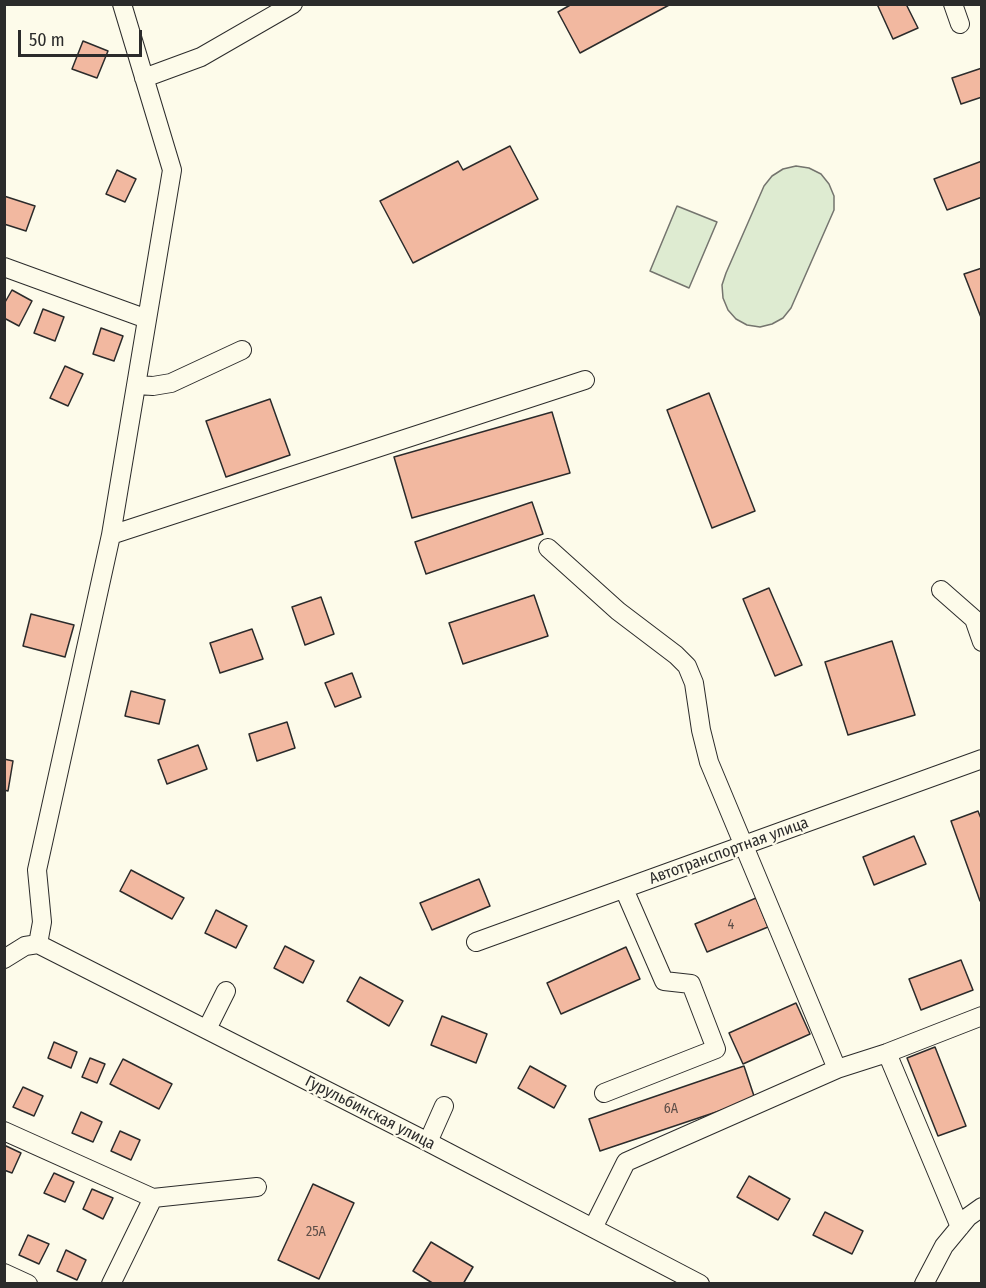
<!DOCTYPE html>
<meta charset="utf-8">
<style>
body{margin:0}
#map{position:relative;width:986px;height:1288px;overflow:hidden;background:#fdfbea;font-family:"Fira Sans Condensed",sans-serif}
canvas{display:block}
.frame{position:absolute;inset:0;border:6px solid #2b2b2b;pointer-events:none}
.scale{position:absolute;left:18px;top:30px;width:124px;height:27px;box-sizing:border-box;border:3px solid #2b2b2b;border-top:0;padding-left:8px;font-size:18px;line-height:21px;white-space:nowrap;color:#2b2b2b;-webkit-text-stroke:4px #fdfbea;paint-order:stroke}
</style>
<div id="map">
<canvas width="986" height="1288"></canvas>
<div class="frame"></div>
<div class="scale">50 m</div>
</div>
<script>
const c = document.querySelector('canvas').getContext('2d');
c.lineJoin = 'round';
function fill(path, color) {
  c.fillStyle = color;
  c.fill(path, 'evenodd');
}
function toPath(rows) {
  const path = new Path2D();
  for (const r of rows) {
    path.moveTo(r[0], r[1]);
    for (let i = 2; i < r.length; i += 2) path.lineTo(r[i], r[i + 1]);
  }
  return path;
}
function stroke(path, color, width, dash) {
  c.strokeStyle = color;
  c.lineWidth = width;
  c.lineCap = dash ? 'butt' : 'round';
  c.setLineDash(dash || []);
  c.stroke(path);
}
function label(font, color, halo, rows, align = 'center') {
  c.font = font + ' "Fira Sans Condensed",sans-serif';
  c.lineWidth = 4.5;
  c.setLineDash([]);
  c.textBaseline = 'middle';
  c.strokeStyle = halo;
  c.fillStyle = color;
  for (const [text, x, y, turn = 0] of rows) {
    c.save();
    c.translate(x, y);
    c.rotate((+turn || 0) * Math.PI / 180);
    c.textAlign = isNaN(turn) ? turn : align;
    if (halo) c.strokeText(text, 0, 0);
    c.fillText(text, 0, 0);
    c.restore();
  }
}
const green = toPath([
 [796,166,809,168,821,174,829,184,834,196,834,210,791,308,783,318,772,324,760,327,747,325,736,319,728,310,723,298,722,285,726,273,764,186,772,176,783,169,796,166],
 [677,206,717,222,689,288,650,271,677,206]
]);
fill(green, '#deebd1');
stroke(green, '#74746e', 1.5);
const building = toPath([
 [572,4,671,4,580,53,558,12,572,4],
 [877,4,906,4,918,28,893,39,877,4],
 [83,41,108,51,97,78,72,69,83,41],
 [982,68,982,97,961,104,952,78,982,68],
 [510,146,538,199,413,263,380,201,458,161,463,170,510,146],
 [982,161,982,197,947,210,934,179,982,161],
 [117,170,136,179,125,202,106,194,117,170],
 [4,196,35,206,26,231,4,224,4,196],
 [982,268,982,320,964,274,982,268],
 [12,290,32,301,19,326,4,318,4,304,12,290],
 [43,309,64,317,55,341,34,333,43,309],
 [101,328,123,336,114,361,93,354,101,328],
 [65,366,83,374,68,406,50,398,65,366],
 [709,393,755,511,712,528,667,410,709,393],
 [270,399,290,455,226,477,206,421,270,399],
 [552,412,570,473,412,518,394,457,552,412],
 [532,502,543,534,426,574,415,542,532,502],
 [769,588,802,665,775,676,743,599,769,588],
 [534,595,548,636,463,664,449,623,534,595],
 [321,597,334,634,305,645,292,607,321,597],
 [31,614,74,625,65,657,23,646,31,614],
 [252,629,263,659,220,673,210,643,252,629],
 [892,641,915,715,848,735,825,662,892,641],
 [352,673,361,697,335,707,325,683,352,673],
 [131,691,165,700,159,724,125,716,131,691],
 [287,722,295,748,257,761,249,734,287,722],
 [198,745,207,769,167,784,158,760,198,745],
 [4,759,13,761,8,791,4,790,4,759],
 [978,811,982,821,982,900,980,901,951,821,978,811],
 [914,836,926,864,874,885,863,857,914,836],
 [131,870,184,898,172,919,120,891,131,870],
 [479,879,490,906,432,930,420,903,479,879],
 [756,898,768,927,707,952,695,924,756,898],
 [216,910,247,926,236,948,205,933,216,910],
 [285,946,314,961,303,983,274,968,285,946],
 [626,947,640,979,561,1014,547,983,626,947],
 [961,960,973,990,921,1010,909,979,961,960],
 [360,977,403,1001,389,1026,347,1001,360,977],
 [796,1003,810,1034,743,1064,729,1033,796,1003],
 [442,1016,487,1034,476,1063,431,1045,442,1016],
 [54,1042,77,1052,71,1068,48,1058,54,1042],
 [935,1047,966,1126,938,1136,907,1058,935,1047],
 [90,1058,105,1064,97,1083,82,1077,90,1058],
 [123,1059,172,1084,159,1109,110,1084,123,1059],
 [530,1066,566,1086,554,1108,518,1088,530,1066],
 [744,1066,755,1099,600,1151,589,1119,744,1066],
 [23,1087,43,1096,34,1116,13,1107,23,1087],
 [81,1112,102,1122,93,1142,72,1133,81,1112],
 [120,1131,140,1140,131,1160,111,1151,120,1131],
 [4,1145,21,1153,12,1173,4,1170,4,1145],
 [54,1173,74,1182,65,1202,44,1193,54,1173],
 [749,1176,790,1199,778,1220,737,1197,749,1176],
 [313,1184,354,1203,319,1279,278,1260,313,1184],
 [92,1189,113,1198,103,1219,83,1209,92,1189],
 [825,1212,863,1231,852,1254,813,1235,825,1212],
 [28,1235,49,1244,39,1264,19,1255,28,1235],
 [431,1242,473,1267,463,1284,434,1284,413,1271,431,1242],
 [66,1250,86,1260,77,1280,57,1271,66,1250]
]);
fill(building, '#f2b8a0');
stroke(building, '#2b2b2b', 1.5);
const minor = toPath([
 [953,4,960,24],
 [144,78,201,57,293,4],
 [4,267,147,319],
 [136,385,153,386,171,383,242,350],
 [111,535,585,380],
 [548,548,618,611,676,655,687,666,694,683,701,730,709,762,837,1069,887,1053,982,1016],
 [941,590,974,619,982,642],
 [476,942,982,759],
 [38,944,42,922,37,870,111,535,172,170,122,4],
 [38,944,428,1142,700,1284],
 [4,959,25,946,38,944],
 [207,1029,226,991],
 [887,1053,960,1227],
 [604,1093,716,1049,691,984,664,981,624,889],
 [4,1131,153,1198],
 [428,1142,444,1106],
 [593,1228,626,1162,837,1069],
 [4,1273,28,1284],
 [111,1284,153,1198,257,1187],
 [924,1284,944,1246,968,1217,982,1207]
]);
stroke(minor, '#2b2b2b', 20);
stroke(minor, '#fdfbea', 18);
label('14px', '#5d4e48', null, [
 ["4",731,925],
 ["6А",671,1109],
 ["25А",316,1232]
]);
label('16px', '#2b2b2b', '#fdfbea', [
 ["Автотранспортная улица",729,851,-20],
 ["Гурульбинская улица",370,1113,27]
]);
</script>
